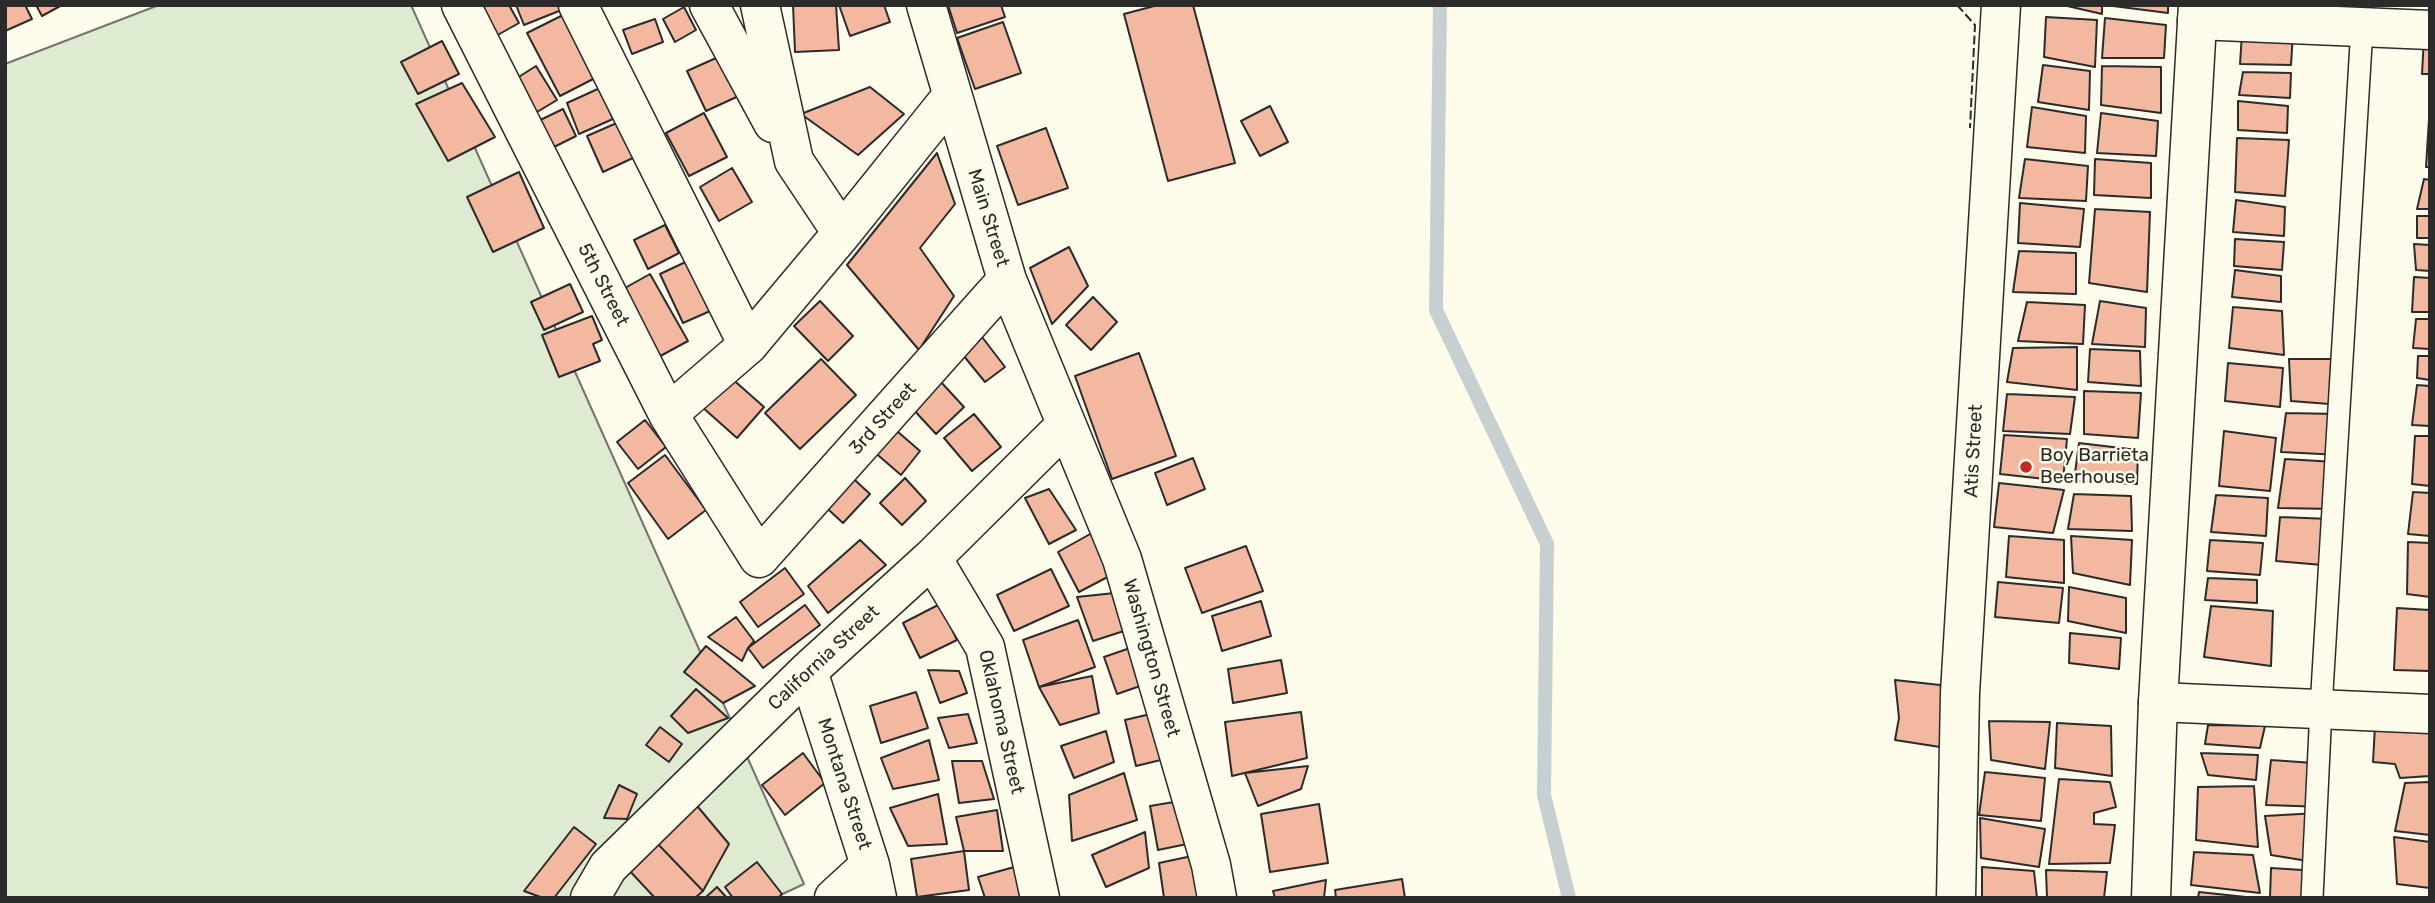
<!DOCTYPE html>
<style>
body{margin:0}
#map{position:relative;width:2435px;height:903px;overflow:hidden;background:#fdfbea;font-family:Rubik,sans-serif}
canvas{display:block}
.frame{position:absolute;inset:0;border:7px solid #2b2b2b;pointer-events:none}
</style>
<div id="map">
<canvas width="2435" height="903"></canvas>
<div class="frame"></div>
</div>
<script>
const c = document.querySelector('canvas').getContext('2d');
c.lineJoin = 'round';
function fill(path, color) {
  c.fillStyle = color;
  c.fill(path, 'evenodd');
}
function toPath(rows) {
  const path = new Path2D();
  for (const r of rows) {
    path.moveTo(r[0], r[1]);
    for (let i = 2; i < r.length; i += 2) path.lineTo(r[i], r[i + 1]);
  }
  return path;
}
function stroke(path, color, width, dash) {
  c.strokeStyle = color;
  c.lineWidth = width;
  c.lineCap = dash ? 'butt' : 'round';
  c.setLineDash(dash || []);
  c.stroke(path);
}
function label(font, color, halo, rows, align = 'center') {
  c.font = font + ' Rubik,sans-serif';
  c.lineWidth = 5;
  c.setLineDash([]);
  c.textBaseline = 'middle';
  c.strokeStyle = halo;
  c.fillStyle = color;
  for (const [text, x, y, turn = 0] of rows) {
    c.save();
    c.translate(x, y);
    c.rotate((+turn || 0) * Math.PI / 180);
    c.textAlign = isNaN(turn) ? turn : align;
    if (halo) c.strokeText(text, 0, 0);
    c.fillText(text, 0, 0);
    c.restore();
  }
}
const green = toPath([
 [159,5,411,5,804,884,774,898,5,898,5,64,159,5]
]);
fill(green, '#deebd1');
stroke(green, '#74746e', 2);
stroke(toPath([
 [1440,5,1436,310,1547,544,1544,795,1569,898]
]), '#c7d0d0', 14);
const building = toPath([
 [5,5,25,5,32,19,5,31,5,5],
 [36,5,62,5,42,16,36,5],
 [467,5,509,5,519,23,487,41,467,5],
 [516,5,563,5,564,9,524,25,516,5],
 [793,5,836,5,839,50,795,52,793,5],
 [839,5,884,5,890,22,850,36,839,5],
 [948,5,1001,5,1005,17,957,33,948,5],
 [1158,5,1193,5,1235,163,1168,181,1124,14,1158,5],
 [2063,5,2102,5,2102,14,2063,5],
 [2168,5,2168,13,2105,5,2168,5],
 [684,7,696,30,675,42,663,19,684,7],
 [567,13,599,76,560,96,527,33,567,13],
 [2046,17,2097,20,2095,67,2044,57,2046,17],
 [2105,18,2166,25,2164,58,2102,58,2105,18],
 [655,19,663,42,632,54,623,30,655,19],
 [1003,22,1021,73,975,89,957,38,1003,22],
 [2242,33,2293,33,2291,65,2240,64,2242,33],
 [2424,37,2430,38,2430,74,2422,74,2424,37],
 [442,41,459,74,418,94,401,62,442,41],
 [725,54,743,94,706,111,687,71,725,54],
 [2043,65,2090,71,2089,110,2038,102,2043,65],
 [536,66,557,100,527,118,506,85,536,66],
 [2102,66,2161,67,2161,113,2101,105,2102,66],
 [2243,72,2291,73,2290,98,2239,95,2243,72],
 [462,83,495,137,448,161,416,104,462,83],
 [870,87,904,114,858,155,801,114,870,87],
 [600,88,613,119,579,134,567,103,600,88],
 [2238,101,2288,106,2287,133,2238,130,2238,101],
 [1270,106,1288,142,1260,156,1241,121,1270,106],
 [2032,107,2086,116,2085,153,2027,147,2032,107],
 [563,109,576,136,546,151,532,124,563,109],
 [704,113,727,157,689,176,666,133,704,113],
 [2101,113,2158,121,2156,156,2097,153,2101,113],
 [2429,119,2430,119,2430,167,2426,167,2429,119],
 [619,122,635,157,603,172,587,136,619,122],
 [1046,128,1068,188,1018,205,997,146,1046,128],
 [2237,138,2289,140,2285,196,2235,192,2237,138],
 [937,153,955,204,920,248,954,296,919,350,847,265,937,153],
 [2025,159,2088,166,2086,201,2019,198,2025,159],
 [2095,159,2151,163,2151,198,2094,195,2095,159],
 [732,168,752,202,719,221,700,187,732,168],
 [519,172,544,228,493,252,467,197,519,172],
 [2424,179,2430,180,2430,209,2417,209,2424,179],
 [2236,200,2285,207,2284,236,2233,232,2236,200],
 [2020,203,2084,209,2080,247,2018,243,2020,203],
 [2095,209,2150,212,2147,292,2089,283,2095,209],
 [2417,216,2430,216,2430,238,2417,238,2417,216],
 [665,225,679,253,648,269,634,240,665,225],
 [2235,239,2284,242,2282,270,2234,266,2235,239],
 [2414,244,2430,245,2430,271,2416,270,2414,244],
 [1069,247,1088,286,1052,324,1030,268,1069,247],
 [2019,251,2076,253,2076,294,2013,292,2019,251],
 [692,259,717,308,683,323,660,274,692,259],
 [2235,270,2281,276,2281,302,2232,297,2235,270],
 [650,274,688,341,653,360,616,293,650,274],
 [2414,277,2430,278,2430,312,2412,312,2414,277],
 [570,284,583,312,544,330,531,302,570,284],
 [1093,297,1117,322,1091,350,1066,325,1093,297],
 [820,301,853,336,828,361,794,326,820,301],
 [2100,301,2146,308,2145,347,2092,344,2100,301],
 [2027,302,2085,305,2083,344,2018,341,2027,302],
 [2233,307,2282,311,2284,355,2229,348,2233,307],
 [592,316,602,340,593,344,600,361,559,377,542,335,592,316],
 [2416,319,2430,319,2430,349,2413,348,2416,319],
 [979,333,1005,367,985,382,959,350,979,333],
 [2077,347,2077,390,2007,382,2013,348,2077,347],
 [2090,349,2140,351,2141,386,2088,382,2090,349],
 [1139,353,1176,456,1112,479,1075,376,1139,353],
 [2418,356,2430,356,2430,380,2417,378,2418,356],
 [821,359,856,395,800,449,765,413,821,359],
 [2289,359,2343,359,2342,405,2291,401,2289,359],
 [2228,363,2283,368,2280,407,2225,401,2228,363],
 [729,376,764,407,737,438,701,406,729,376],
 [940,381,964,407,936,434,912,408,940,381],
 [2417,385,2430,386,2430,426,2412,425,2417,385],
 [2084,391,2141,393,2138,438,2084,434,2084,391],
 [2007,394,2075,397,2070,434,2003,431,2007,394],
 [2286,413,2339,414,2341,455,2281,452,2286,413],
 [974,414,1001,447,972,471,944,438,974,414],
 [645,420,666,447,638,469,617,442,645,420],
 [890,425,920,451,901,475,872,450,890,425],
 [2224,431,2276,438,2270,491,2219,486,2224,431],
 [2004,435,2067,439,2063,481,2000,474,2004,435],
 [2415,436,2430,436,2430,486,2412,484,2415,436],
 [2079,443,2138,450,2137,484,2074,481,2079,443],
 [665,455,706,510,668,539,628,483,665,455],
 [1193,458,1205,489,1167,505,1155,473,1193,458],
 [2285,459,2336,462,2334,509,2278,508,2285,459],
 [845,471,870,494,843,523,818,500,845,471],
 [905,478,926,501,902,525,880,503,905,478],
 [1999,483,2064,490,2053,533,1994,527,1999,483],
 [1049,489,1076,530,1049,544,1025,498,1049,489],
 [2413,492,2430,493,2430,536,2408,534,2413,492],
 [2074,494,2131,496,2132,531,2068,529,2074,494],
 [2216,495,2268,498,2266,536,2211,532,2216,495],
 [2280,517,2330,519,2334,566,2276,561,2280,517],
 [1099,529,1119,571,1079,592,1058,552,1099,529],
 [2009,536,2064,540,2064,583,2006,577,2009,536],
 [2071,536,2132,540,2130,585,2073,573,2071,536],
 [860,540,886,565,828,613,808,586,860,540],
 [2210,540,2263,543,2260,575,2207,571,2210,540],
 [2408,542,2430,543,2430,597,2407,594,2408,542],
 [1246,546,1263,591,1202,613,1185,568,1246,546],
 [785,568,804,594,758,627,740,602,785,568],
 [1051,569,1069,606,1014,631,997,595,1051,569],
 [2208,578,2257,580,2257,603,2205,600,2208,578],
 [1998,582,2063,588,2059,623,1995,617,1998,582],
 [2069,587,2126,598,2126,633,2068,621,2069,587],
 [1124,592,1130,629,1093,641,1077,597,1124,592],
 [1261,601,1271,636,1222,651,1212,616,1261,601],
 [940,604,957,640,920,658,903,623,940,604],
 [805,605,820,625,763,668,748,648,805,605],
 [2211,606,2273,611,2271,666,2204,657,2211,606],
 [2397,608,2430,610,2430,671,2394,670,2397,608],
 [736,617,754,641,748,648,742,661,708,637,736,617],
 [1078,620,1095,667,1039,687,1023,640,1078,620],
 [2070,633,2121,638,2119,669,2069,663,2070,633],
 [706,646,755,686,723,703,684,672,706,646],
 [1136,646,1149,683,1117,694,1104,657,1136,646],
 [1281,660,1287,693,1233,703,1228,669,1281,660],
 [928,670,959,671,967,693,940,703,928,670],
 [1092,676,1099,713,1060,725,1039,687,1092,676],
 [1895,680,1940,685,1950,714,1940,747,1895,740,1899,718,1895,680],
 [696,689,728,718,688,733,671,716,696,689],
 [916,692,928,728,881,743,870,706,916,692],
 [1159,712,1169,758,1136,766,1125,720,1159,712],
 [1301,712,1307,758,1232,776,1225,722,1301,712],
 [968,714,977,743,949,748,938,718,968,714],
 [1989,721,2050,722,2045,769,1991,760,1989,721],
 [2057,723,2111,726,2112,776,2055,768,2057,723],
 [2208,725,2265,726,2260,748,2205,744,2208,725],
 [2375,726,2430,728,2430,776,2400,778,2395,764,2373,762,2375,726],
 [660,727,682,744,669,762,646,745,660,727],
 [1106,731,1114,762,1074,778,1061,746,1106,731],
 [929,740,939,780,893,789,881,758,929,740],
 [803,753,825,783,785,815,762,785,803,753],
 [2201,753,2258,755,2256,780,2208,775,2201,753],
 [2271,760,2328,764,2325,807,2266,805,2271,760],
 [952,761,982,761,994,799,959,803,952,761],
 [1308,766,1301,789,1258,806,1245,773,1308,766],
 [1985,772,2045,778,2041,821,1979,815,1985,772],
 [1124,773,1137,820,1072,841,1069,795,1124,773],
 [2059,779,2110,782,2116,807,2094,813,2094,824,2115,825,2110,863,2049,864,2059,779],
 [2430,782,2430,835,2395,831,2405,783,2430,782],
 [619,785,637,794,627,819,604,818,619,785],
 [2254,786,2258,847,2196,840,2198,787,2254,786],
 [938,794,947,844,908,846,890,808,938,794],
 [693,801,729,844,703,891,655,841,693,801],
 [1180,801,1187,844,1158,850,1150,806,1180,801],
 [1319,804,1328,863,1270,872,1261,814,1319,804],
 [997,810,1003,851,964,851,956,817,997,810],
 [2317,813,2320,863,2271,855,2265,816,2317,813],
 [1980,818,2045,829,2039,867,1981,858,1980,818],
 [574,827,596,844,554,898,543,898,524,891,574,827],
 [1145,832,1149,868,1106,887,1092,855,1145,832],
 [2394,837,2430,842,2430,888,2397,884,2394,837],
 [655,841,703,891,695,898,655,898,627,868,655,841],
 [964,851,969,890,917,897,911,859,964,851],
 [2194,852,2253,855,2260,893,2191,885,2194,852],
 [1192,856,1203,898,1164,898,1159,863,1192,856],
 [757,862,782,894,778,898,733,898,725,887,757,862],
 [1018,866,1028,898,985,898,978,877,1018,866],
 [1982,867,2034,871,2037,898,1982,898,1982,867],
 [2271,868,2318,871,2321,898,2270,898,2271,868],
 [2046,870,2107,872,2104,898,2047,898,2046,870],
 [1402,879,1405,898,1336,898,1335,890,1402,879],
 [1326,880,1324,898,1275,898,1273,891,1326,880],
 [717,887,727,898,705,898,717,887],
 [2199,892,2255,898,2198,898,2199,892]
]);
fill(building, '#f2b8a0');
stroke(building, '#2b2b2b', 2);
const service = toPath([
 [2312,898,2321,708,2362,27]
]);
const minor = toPath([
 [461,5,668,414,759,558,1007,280],
 [578,5,748,345],
 [709,5,773,123],
 [760,5,794,161,842,233],
 [926,5,1007,280,1122,559,1211,865,1217,898],
 [2197,20,2430,30],
 [668,414,748,345,842,233,952,96],
 [932,558,985,647,1040,898],
 [808,671,870,865,877,898],
 [2158,702,2430,714],
 [590,898,608,867,808,671,932,558,1066,425],
 [834,898,870,865],
 [1956,898,1960,693,2001,5]
]);
const tertiary = toPath([
 [2151,898,2158,702,2198,5]
]);
stroke(service, '#2b2b2b', 24);
stroke(minor, '#2b2b2b', 41);
stroke(tertiary, '#2b2b2b', 41);
stroke(service, '#fdfbea', 21);
stroke(minor, '#fdfbea', 38);
stroke(tertiary, '#fdfbea', 38);
stroke(toPath([
 [1957,5,1975,25,1970,128]
]), '#2b2b2b', 2, [9, 3.5]);
for (const [x, y, r, color] of [
 [2026,467,7,"#c62828"]
]) {
  const dot = new Path2D();
  dot.arc(x, y, r, 0, 2 * Math.PI);
  c.fillStyle = color;
  c.fill(dot);
  stroke(dot, '#fdfbea', 2.5);
}
label('19px', '#2b2b2b', '#fdfbea', [
 ["Main Street",988,218,73],
 ["5th Street",603,285,63],
 ["3rd Street",883,419,-48],
 ["Atis Street",1974,451,-87],
 ["California Street",824,658,-43],
 ["Washington Street",1151,658,74],
 ["Oklahoma Street",1001,722,77],
 ["Montana Street",844,784,72]
]);
label('19px', '#2b2b2b', '#fdfbea', [
 ["Boy Barrieta",2040,456],
 ["Beerhouse",2040,478]
], 'left');
</script>
